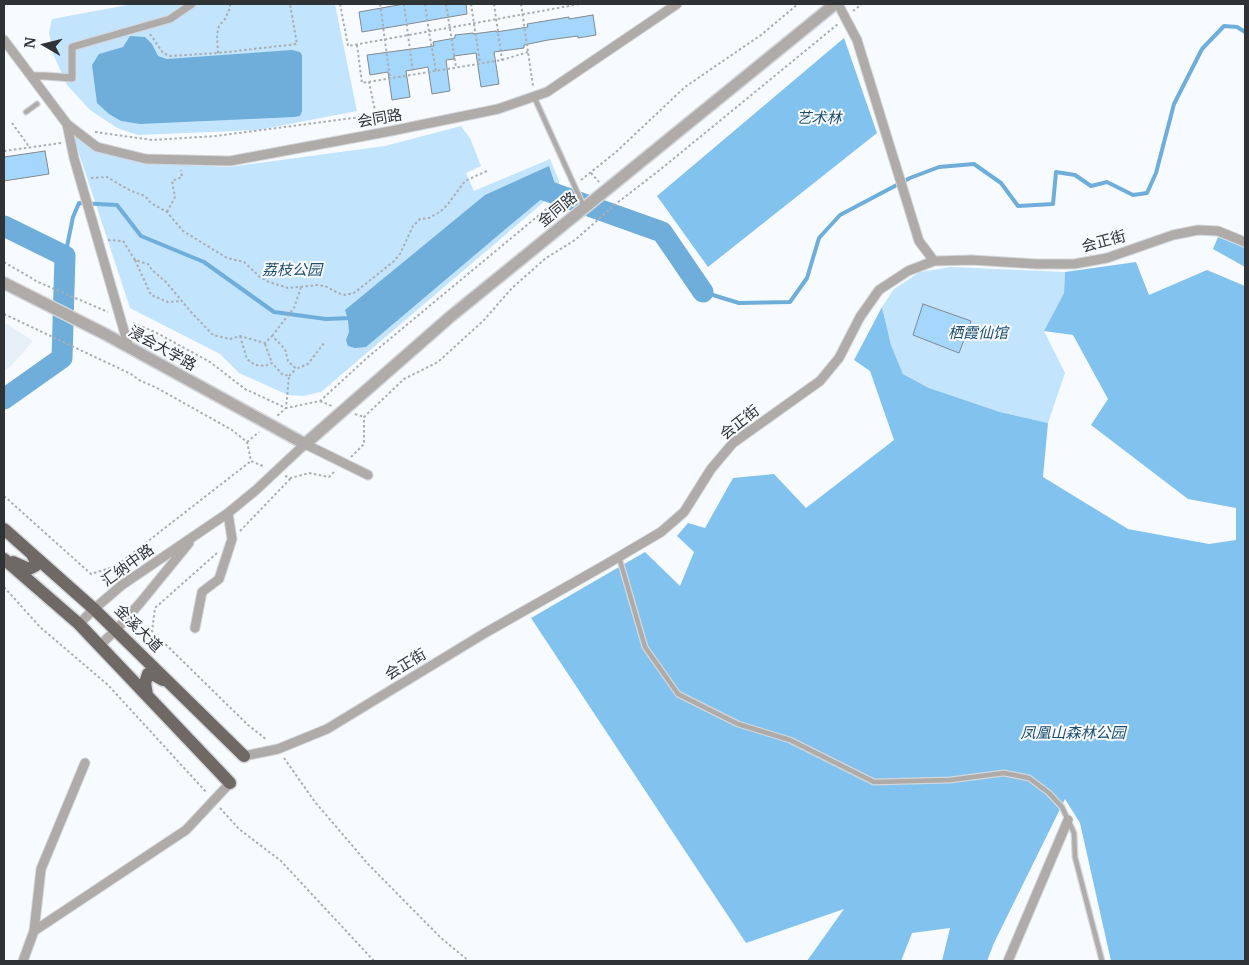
<!DOCTYPE html>
<meta charset="utf-8">
<style>
body{margin:0}
#map{position:relative;width:1249px;height:965px;overflow:hidden;background:#f7fbff;font-family:Merriweather,serif}
canvas{display:block}
.frame{position:absolute;inset:0;border:5px solid #303335;pointer-events:none}
.north{position:absolute;left:20px;top:20px;width:50px;height:50px;-webkit-text-stroke:4px #f7fbff;paint-order:stroke;rotate:278deg;font-size:14px;font-weight:700;line-height:20px;text-align:center;color:#303335}
.north::after{content:'';display:block;margin:auto;width:18px;height:22px;background:#303335;clip-path:polygon(50% 0,100% 100%,50% 72%,0 100%)}
</style>
<div id="map">
<canvas width="1249" height="965"></canvas>
<div class="frame"></div>
<div class="north">N</div>
</div>
<script>
const c = document.querySelector('canvas').getContext('2d');
c.lineJoin = 'round';
function fill(path, color) {
  c.fillStyle = color;
  c.fill(path, 'evenodd');
}
function toPath(rows) {
  const path = new Path2D();
  for (const r of rows) {
    path.moveTo(r[0], r[1]);
    for (let i = 2; i < r.length; i += 2) path.lineTo(r[i], r[i + 1]);
  }
  return path;
}
function stroke(path, color, width, dash) {
  c.strokeStyle = color;
  c.lineWidth = width;
  c.lineCap = dash ? 'butt' : 'round';
  c.setLineDash(dash || []);
  c.stroke(path);
}
function label(font, color, halo, rows, align = 'center') {
  c.font = font + ' Merriweather,"Noto Sans SC",serif';
  c.lineWidth = 4;
  c.setLineDash([]);
  c.textBaseline = 'middle';
  c.strokeStyle = halo;
  c.fillStyle = color;
  for (const [text, x, y, turn = 0] of rows) {
    c.save();
    c.translate(x, y);
    c.rotate((+turn || 0) * Math.PI / 180);
    c.textAlign = isNaN(turn) ? turn : align;
    if (halo) c.strokeText(text, 0, 0);
    c.fillText(text, 0, 0);
    c.restore();
  }
}
fill(toPath([
 [4,322,33,341,11,366,4,371]
]), '#e5f0f9');
fill(toPath([
 [133,4,335,4,357,111,258,130,138,135,117,128,90,110,67,85,53,54,49,32,52,19],
 [461,126,470,138,481,166,466,173,474,191,550,159,559,181,559,189,321,392,303,396,288,395,239,373,220,354,130,308,74,138,78,138,97,152,144,163,229,167,385,146],
 [951,267,1065,272,1064,293,1044,331,1065,373,1048,423,1000,412,929,388,903,374,891,345,882,307,894,289,920,272]
]), '#c2e4fd');
fill(toPath([
 [844,38,877,133,708,267,657,196],
 [1218,237,1245,248,1245,267,1213,249],
 [1136,262,1149,295,1207,270,1245,286,1245,961,1111,961,1080,823,1065,799,994,943,987,961,942,961,950,928,912,933,901,961,807,961,844,909,746,943,531,618,645,552,680,586,694,552,677,536,688,523,705,528,733,478,774,474,806,508,894,440,870,371,854,360,882,307,891,345,903,374,929,388,1000,412,1048,423,1043,477,1128,529,1209,544,1236,540,1236,508,1188,499,1091,425,1108,399,1073,335,1044,331,1064,293,1065,272]
]), '#82c2ee');
fill(toPath([
 [130,36,145,37,152,44,158,56,167,59,292,50,300,52,302,55,302,111,300,116,294,117,140,124,121,121,109,114,97,103,92,65,99,54,123,47],
 [549,166,556,187,502,232,366,347,355,348,348,346,346,340,349,332,348,320,345,310,485,195]
]), '#6faeda');
stroke(toPath([
 [65,256,73,217,79,203,117,205,141,236,204,262,274,312,326,319,351,318],
 [703,292,739,303,790,302,807,278,819,238,840,215,910,178,939,167,974,164,1001,183,1018,206,1053,204,1056,172,1075,175,1091,186,1107,182,1133,195,1147,193,1156,173,1174,104,1202,49,1224,26,1237,27,1245,32]
]), '#6faeda', 4);
stroke(toPath([
 [524,194,536,187,662,232,703,292],
 [4,226,65,256,62,358,4,399]
]), '#6faeda', 21);
const building = toPath([
 [404,4,466,4,467,14,362,32,359,12,404,4],
 [593,15,596,35,578,38,578,36,548,40,524,45,524,48,494,52,499,84,481,87,476,53,454,56,454,59,446,60,450,91,432,94,428,67,406,71,410,97,392,100,388,72,370,75,367,55,434,46,433,42,455,38,455,35,473,33,473,34,496,31,496,32,528,27,527,24,569,17,569,19,593,15],
 [45,151,49,174,4,181,4,157,45,151],
 [923,304,971,321,959,353,913,335,923,304]
]);
fill(building, '#a4d7fb');
stroke(building, '#82898e', 1);
const service = toPath([
 [536,101,584,207],
 [26,112,37,104],
 [619,557,645,647,678,694,738,724,790,740,874,782,950,780,1004,773,1029,778,1049,793,1062,807,1074,833,1075,857,1102,961]
]);
const pedestrian = toPath([
 [31,76,45,76,72,78,72,47,170,19,192,4]
]);
const minor = toPath([
 [838,4,857,40,919,241,934,261],
 [4,40,67,124,97,147,146,159,230,161,391,131,498,109,547,92,677,4],
 [67,124,74,158,129,348],
 [79,624,94,609,122,585,228,513,256,490,305,444,368,475],
 [195,628,202,592,219,579,232,539,228,513],
 [100,645,116,630,140,603,189,543],
 [244,756,278,749,327,729,485,633,605,565,661,532,684,512,711,469,733,443,820,381,839,358,860,317,879,290,908,271,934,261,972,260,1037,264,1074,264,1107,258,1173,235,1198,230,1218,231,1245,242],
 [34,931,186,830,230,783],
 [23,961,34,931,41,869,85,763],
 [1008,961,1068,820]
]);
const tertiary = toPath([
 [4,283,105,334,305,444,450,317,835,4]
]);
const primary = toPath([
 [4,529,94,609,244,756],
 [4,559,79,624,230,783],
 [13,562,29,569,35,566,35,560,32,554],
 [147,695,145,683,148,674,154,675,163,680]
]);
stroke(service, '#d3d7db', 7);
stroke(pedestrian, '#d3d7db', 9);
stroke(minor, '#d3d7db', 11);
stroke(tertiary, '#d3d7db', 14);
stroke(primary, '#d3d7db', 15);
stroke(toPath([
 [340,4,348,46,580,4],
 [380,4,390,78],
 [404,4,413,73],
 [425,4,429,32,436,71],
 [446,4,456,67],
 [471,4,480,63],
 [494,4,502,60],
 [521,4,533,86],
 [853,11,862,4],
 [150,34,163,53,170,56,218,53,297,44,290,4],
 [357,45,362,83,502,60,528,52],
 [218,53,217,34,219,26,225,19,230,8,230,4],
 [12,123,30,148],
 [95,132,152,140,216,136,376,115,369,82],
 [4,151,61,143],
 [591,173,599,182],
 [91,178,107,177,131,191,145,196,151,203,167,212,183,231,227,258,244,262,260,277,269,282,288,288,317,285,325,286,338,293,345,295,354,293,393,262,400,254,413,226,420,219,429,218,441,211,448,204,465,181,489,170],
 [581,180,616,152,685,87,761,35,798,4],
 [167,212,175,197,172,181,182,177,181,170],
 [540,215,547,222],
 [108,240,123,241,135,260,148,264,152,270,166,282,191,312,213,335,230,339,240,336,265,343,272,336,285,349,288,361,296,369,308,364,324,343],
 [135,260,151,295,168,302,182,301],
 [4,262,38,282,108,312],
 [4,314,131,374,139,380,157,388,232,430,247,442,251,461,265,467],
 [133,323,155,332,210,362,245,389,286,408,320,401,368,357,568,191],
 [240,336,247,359,255,365,265,366,272,363,282,374,289,376,286,408,277,416],
 [272,336,294,308,301,287],
 [265,344,272,363],
 [289,376,296,369],
 [320,401,332,406],
 [355,414,364,417],
 [247,442,259,432],
 [351,457,364,444,364,417,404,379,438,362,484,320,512,288,546,258,575,240,617,203,661,169,838,24],
 [285,476,291,478,309,473,329,477,336,470],
 [4,496,91,574,116,566,251,461],
 [240,531,291,478],
 [217,553,155,608,152,631,248,725,267,740],
 [4,587,40,627,108,685,207,793],
 [284,758,315,802,368,864,441,938,469,961],
 [220,808,239,829,281,861,374,961]
]), '#aaaeb1', 2, [2.5, 2.5]);
stroke(service, '#aeaba8', 4.5);
stroke(pedestrian, '#aeaba8', 7);
stroke(minor, '#aeaba8', 9);
stroke(tertiary, '#aeaba8', 11);
stroke(primary, '#6f6965', 12);
label('15px', '#303335', '#f7fbff', [
 ["会同路",380,119,-10],
 ["金同路",558,210,-39],
 ["会正街",1104,242,-15],
 ["浸会大学路",162,349,29],
 ["会正街",740,423,-38],
 ["汇纳中路",128,566,-36],
 ["金溪大道",138,629,45],
 ["会正街",406,665,-31]
]);
label('italic 15px', '#1e4e6c', '#f7fbff', [
 ["艺术林",819,119],
 ["荔枝公园",292,271],
 ["栖霞仙馆",978,334],
 ["凤凰山森林公园",1073,734]
]);
</script>
